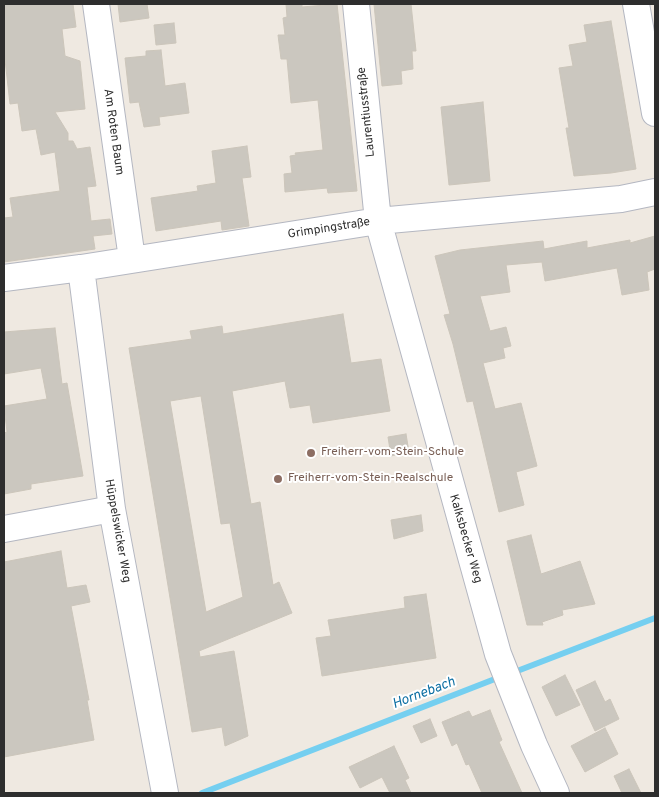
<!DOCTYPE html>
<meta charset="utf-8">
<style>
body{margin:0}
#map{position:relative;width:659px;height:797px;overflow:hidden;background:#efe9e1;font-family:Overpass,sans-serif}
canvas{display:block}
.frame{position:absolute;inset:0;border:5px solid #2e2e2e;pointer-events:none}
</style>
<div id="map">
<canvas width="659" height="797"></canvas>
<div class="frame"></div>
</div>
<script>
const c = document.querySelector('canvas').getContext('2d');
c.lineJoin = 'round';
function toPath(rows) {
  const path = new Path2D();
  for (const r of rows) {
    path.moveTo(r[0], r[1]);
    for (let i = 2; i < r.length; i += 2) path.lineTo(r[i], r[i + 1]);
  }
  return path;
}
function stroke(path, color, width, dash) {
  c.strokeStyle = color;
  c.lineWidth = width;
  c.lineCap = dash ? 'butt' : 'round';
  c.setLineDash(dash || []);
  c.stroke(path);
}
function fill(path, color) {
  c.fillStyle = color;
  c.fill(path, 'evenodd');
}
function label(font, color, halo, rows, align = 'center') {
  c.font = font + ' Overpass,sans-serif';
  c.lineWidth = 4;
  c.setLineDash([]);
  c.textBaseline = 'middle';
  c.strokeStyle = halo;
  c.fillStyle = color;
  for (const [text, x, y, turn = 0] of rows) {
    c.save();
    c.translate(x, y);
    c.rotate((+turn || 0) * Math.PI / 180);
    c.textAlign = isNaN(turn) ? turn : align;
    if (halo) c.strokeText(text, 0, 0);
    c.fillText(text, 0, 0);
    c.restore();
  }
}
stroke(toPath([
 [512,673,655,618],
 [202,793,500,677]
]), '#75cff0', 6);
const building = toPath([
 [4,4,73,4,76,27,62,29,65,56,80,61,85,109,55,112,68,133,68,141,73,141,77,149,90,147,96,186,87,187,91,221,110,219,112,234,93,236,95,249,4,262,4,218,13,217,10,198,60,191,55,152,41,155,36,129,22,131,18,103,10,104,4,51,4,4],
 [118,4,147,4,149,18,120,22,118,4],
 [286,4,302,4,302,7,337,4,357,191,328,193,327,188,285,192,284,174,292,173,290,156,296,155,295,153,323,150,318,100,291,103,287,59,281,59,278,35,285,35,283,18,287,17,286,4],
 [374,4,411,4,416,51,412,51,413,69,401,71,402,84,382,86,374,4],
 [611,21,636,169,611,173,574,176,566,128,569,128,559,68,573,66,569,45,587,42,584,25,611,21],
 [174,23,176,43,156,45,154,25,174,23],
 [161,50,165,86,185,83,189,113,159,117,160,125,144,127,139,102,130,103,125,58,146,56,146,51,161,50],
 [483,102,490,181,449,185,441,107,483,102],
 [247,146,251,177,242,178,249,226,222,230,221,221,156,231,151,198,198,191,197,186,216,183,212,151,247,146],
 [655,236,655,269,647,272,649,290,622,295,617,268,545,281,542,262,506,265,510,292,480,296,490,331,506,327,511,346,503,348,505,358,483,363,495,409,521,403,537,466,516,472,524,505,499,512,473,401,467,402,453,344,444,315,450,314,435,256,460,250,543,241,544,249,587,241,587,248,630,240,630,243,655,236],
 [343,314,351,363,381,359,390,411,313,423,310,405,290,408,285,381,232,391,251,504,260,502,273,585,279,582,292,613,199,651,200,657,234,651,248,736,225,746,222,727,192,732,129,348,192,339,190,331,222,326,223,334,343,314],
 [201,396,221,524,230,523,243,597,206,612,170,401,201,396],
 [55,328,62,384,67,383,83,476,31,484,31,489,4,494,4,433,7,432,4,406,47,399,41,368,4,374,4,332,55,328],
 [406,434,409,452,391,456,388,437,406,434],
 [421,515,423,531,394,539,391,520,421,515],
 [531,535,541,574,580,561,595,604,562,610,563,615,542,622,543,625,527,625,507,541,531,535],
 [61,551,67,588,86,585,90,602,71,606,89,700,87,700,94,740,4,757,4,562,61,551],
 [426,594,436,658,322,676,316,638,331,636,328,620,405,608,404,597,426,594],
 [565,675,580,705,556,716,542,687,565,675],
 [595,681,605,702,610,699,619,719,595,731,576,690,595,681],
 [490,710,502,740,499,742,522,793,482,793,469,764,466,765,457,743,452,746,442,722,469,711,472,717,490,710],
 [430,719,437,736,421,743,413,726,430,719],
 [605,728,618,754,585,772,571,746,605,728],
 [394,746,409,778,405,780,411,793,390,793,382,777,360,788,349,767,394,746],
 [629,769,641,793,622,793,614,776,629,769]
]);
fill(building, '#cbc7bf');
stroke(building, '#cbc5ba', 1);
const minor = toPath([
 [96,4,132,259],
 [356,4,378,221,498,654,534,745,556,793],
 [636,4,655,113],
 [81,268,112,509,165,793],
 [4,278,81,268,378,221,621,199,655,192],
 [4,529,112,509]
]);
stroke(minor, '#b4b7c1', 28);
stroke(minor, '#fff', 26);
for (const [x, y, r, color] of [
 [311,453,5,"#8d6e63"],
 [278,479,5,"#8d6e63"]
]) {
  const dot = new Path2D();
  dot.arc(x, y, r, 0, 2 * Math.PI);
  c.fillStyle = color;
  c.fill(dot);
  stroke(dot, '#fff', 2);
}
label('12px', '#2e2e2e', '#fff', [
 ["Laurentiusstraße",367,112,-96],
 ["Am Roten Baum",113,132,82],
 ["Grimpingstraße",329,229,-9],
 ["Hüppelswicker Weg",117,531,80],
 ["Kalksbecker Weg",465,539,74]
]);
label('12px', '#785e54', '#fff', [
 ["Freiherr-vom-Stein-Schule",321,453],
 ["Freiherr-vom-Stein-Realschule",288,479]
], 'left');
label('italic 14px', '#0d6fa3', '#fff', [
 ["Hornebach",424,694,-21]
]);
</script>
